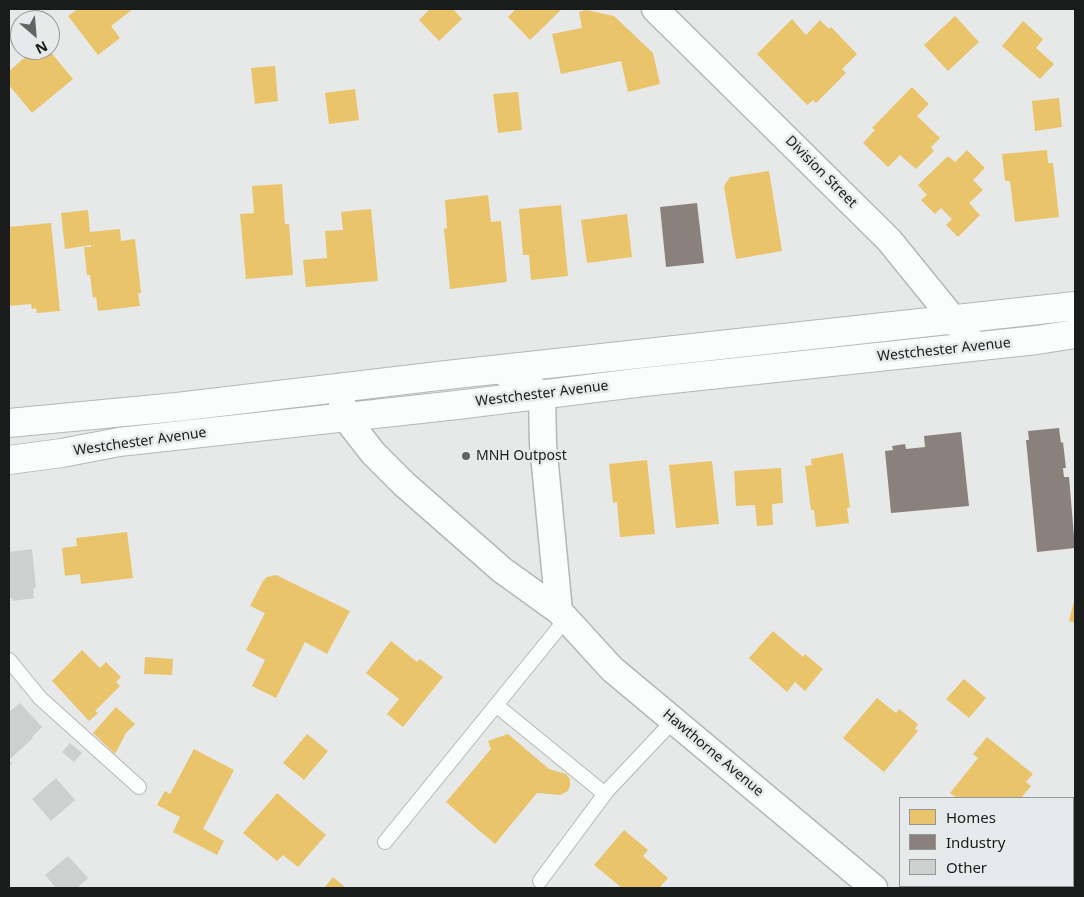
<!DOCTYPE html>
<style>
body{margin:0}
#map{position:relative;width:1084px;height:897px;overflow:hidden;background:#e7e9e9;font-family:"Noto Sans",sans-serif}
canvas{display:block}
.frame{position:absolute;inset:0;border:10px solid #1a1b1b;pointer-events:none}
.legend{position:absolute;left:899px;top:797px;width:175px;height:90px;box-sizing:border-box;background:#e6eaea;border:1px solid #949797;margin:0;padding:6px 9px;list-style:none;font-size:15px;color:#1a1b1b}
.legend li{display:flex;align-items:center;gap:10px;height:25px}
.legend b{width:25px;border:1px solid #949797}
.north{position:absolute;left:10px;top:10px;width:50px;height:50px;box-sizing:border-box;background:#e6eaea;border:1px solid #949797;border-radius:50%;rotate:153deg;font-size:14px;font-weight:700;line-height:20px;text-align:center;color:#1a1b1b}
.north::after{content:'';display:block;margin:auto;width:18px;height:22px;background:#626363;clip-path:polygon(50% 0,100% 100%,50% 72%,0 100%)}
</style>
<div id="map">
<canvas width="1084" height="897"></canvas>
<div class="frame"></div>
<ul class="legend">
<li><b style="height:14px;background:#e9c46a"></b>Homes</li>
<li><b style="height:14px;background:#8a817c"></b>Industry</li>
<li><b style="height:14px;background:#ced0d0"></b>Other</li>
</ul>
<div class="north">N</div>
</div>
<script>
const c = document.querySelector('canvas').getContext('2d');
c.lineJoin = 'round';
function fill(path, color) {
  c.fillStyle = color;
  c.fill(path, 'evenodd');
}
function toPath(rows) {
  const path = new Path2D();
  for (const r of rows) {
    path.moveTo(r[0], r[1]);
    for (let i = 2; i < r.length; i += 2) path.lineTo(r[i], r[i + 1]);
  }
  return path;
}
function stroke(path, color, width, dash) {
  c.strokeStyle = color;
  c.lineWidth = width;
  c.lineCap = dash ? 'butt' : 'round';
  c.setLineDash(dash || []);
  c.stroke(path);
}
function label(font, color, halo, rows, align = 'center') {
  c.font = font + ' "Noto Sans",sans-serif';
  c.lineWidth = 5;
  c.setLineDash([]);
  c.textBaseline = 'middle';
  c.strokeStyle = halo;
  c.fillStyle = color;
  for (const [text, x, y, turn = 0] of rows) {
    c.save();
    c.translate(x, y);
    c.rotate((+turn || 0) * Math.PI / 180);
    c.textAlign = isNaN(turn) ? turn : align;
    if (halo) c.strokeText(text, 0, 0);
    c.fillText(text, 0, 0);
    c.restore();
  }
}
fill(toPath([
 [78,9,133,9,111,26,120,38,98,55,68,16],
 [430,9,453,9,462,19,439,41,419,20],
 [516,9,562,9,530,40,508,17],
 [586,10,614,16,653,53,660,84,628,92,621,61,561,74,552,34,582,28,579,12],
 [955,16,979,42,948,71,924,45],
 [792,19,806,35,820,20,829,29,831,27,857,54,842,69,846,73,816,103,813,100,807,105,757,54],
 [1023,21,1043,39,1036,48,1054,64,1040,79,1002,46],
 [34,50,49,50,73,79,32,113,9,85,9,71],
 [275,66,278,101,255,104,251,68],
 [912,87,929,104,917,116,940,138,931,147,934,151,916,169,900,155,888,167,863,143,875,130,872,128],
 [355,89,359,120,329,124,325,93],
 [518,92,522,130,498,133,493,94],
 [1059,98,1062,127,1035,131,1032,101],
 [967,150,985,168,973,180,983,190,969,203,980,215,958,237,946,225,952,219,941,208,935,214,921,200,927,195,918,185,948,156,955,162],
 [1047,150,1048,163,1053,163,1059,217,1015,222,1010,181,1005,181,1002,154],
 [769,171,782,251,736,259,724,186,730,177],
 [282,184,285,224,289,224,293,275,246,279,240,214,254,213,252,186],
 [488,195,491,222,501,221,507,282,450,289,444,229,447,228,445,200],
 [561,205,568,276,531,280,529,255,523,255,519,209],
 [371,209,378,281,306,287,303,260,327,258,325,231,343,230,341,212],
 [88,210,90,232,120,229,121,241,135,239,141,293,138,293,140,306,98,311,96,297,93,298,90,275,87,275,84,247,91,247,91,245,65,249,61,213],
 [627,214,632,257,587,263,581,220],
 [51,223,60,311,37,313,36,308,32,309,31,304,9,306,9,227],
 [843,453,850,507,847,508,849,523,816,527,814,510,811,510,805,466,812,465,811,459],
 [647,460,655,534,620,537,617,502,613,503,609,464],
 [712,461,719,524,676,528,669,465],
 [781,468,783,503,772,504,773,525,757,526,755,505,736,506,734,471],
 [127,532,133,578,81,584,80,574,65,576,62,548,77,546,76,538],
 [276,575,350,611,327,654,305,642,276,698,252,686,265,660,246,650,265,613,250,606,263,581,267,577],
 [1075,597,1075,623,1069,621],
 [773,631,803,657,805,654,823,669,805,691,795,682,787,692,749,658],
 [391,641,417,662,420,659,443,677,403,727,387,714,399,699,366,673],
 [82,650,100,668,106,662,121,677,116,682,120,686,95,711,98,713,89,721,52,681],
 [145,657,173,659,172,675,144,674],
 [964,679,986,698,969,718,946,699],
 [877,698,896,713,899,709,918,724,915,729,918,731,884,772,843,738],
 [116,707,135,724,126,733,115,754,93,733],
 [307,734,328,751,304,780,283,763],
 [508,734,549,769,566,774,570,779,570,786,568,791,560,795,537,793,495,844,446,802,491,749,488,741],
 [987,737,1033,774,1026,782,1031,786,1021,798,957,798,950,793,978,758,973,754],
 [194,749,234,770,203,829,224,841,217,855,173,832,180,817,157,805,165,791,170,794],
 [277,793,326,835,298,867,283,855,277,861,243,833],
 [624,830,648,850,643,856,668,878,659,888,622,888,594,865],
 [1074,834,1075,835,1075,888,1071,888,1068,886,1073,886],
 [333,877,346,888,324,888]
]), '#e9c46a');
fill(toPath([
 [697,203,704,263,666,267,660,207],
 [1059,428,1061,443,1063,442,1066,468,1063,468,1064,477,1069,477,1075,548,1037,552,1026,440,1029,440,1028,431],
 [961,432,969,506,891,513,885,451,893,450,892,446,905,444,906,449,925,447,924,436]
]), '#8a817c');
fill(toPath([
 [32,549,36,588,33,588,34,598,13,601,12,598,9,598,9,552],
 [20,703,42,727,32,737,33,738,9,760,12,763,9,767,9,712],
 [70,743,82,753,74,762,62,752],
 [56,778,75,800,51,821,32,799],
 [68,856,88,878,77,888,56,888,45,875]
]), '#ced0d0');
const lane = toPath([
 [9,660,40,698,139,787],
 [496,705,605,794],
 [385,842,566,619],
 [540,881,607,791,674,720]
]);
const street = toPath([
 [655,9,889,240,975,346],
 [499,370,542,394,543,444,559,611],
 [339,387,345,417,373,453,404,484,502,570,559,611,612,669,874,888]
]);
const secondary = toPath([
 [9,423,177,407,447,375,1075,306],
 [9,460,62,453,119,442,457,405,644,382,1037,340,1075,334]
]);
stroke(lane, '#b6b7b7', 16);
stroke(street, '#b6b7b7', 29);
stroke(secondary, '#b6b7b7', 30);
stroke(lane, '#fbfcfc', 14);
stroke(street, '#fbfcfc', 26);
stroke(secondary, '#fbfcfc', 28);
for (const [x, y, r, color] of [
 [466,456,5,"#626363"]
]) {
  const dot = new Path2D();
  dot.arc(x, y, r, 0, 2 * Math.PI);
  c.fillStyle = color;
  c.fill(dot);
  stroke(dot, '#e6eaea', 2);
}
label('14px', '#1a1b1b', '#e6eaea', [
 ["Division Street",821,172,45],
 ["Westchester Avenue",944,350,-6],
 ["Westchester Avenue",542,394,-7],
 ["Westchester Avenue",140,442,-8],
 ["Hawthorne Avenue",713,753,40]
]);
label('14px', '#1a1b1b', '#e6eaea', [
 ["MNH Outpost",476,456]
], 'left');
</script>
